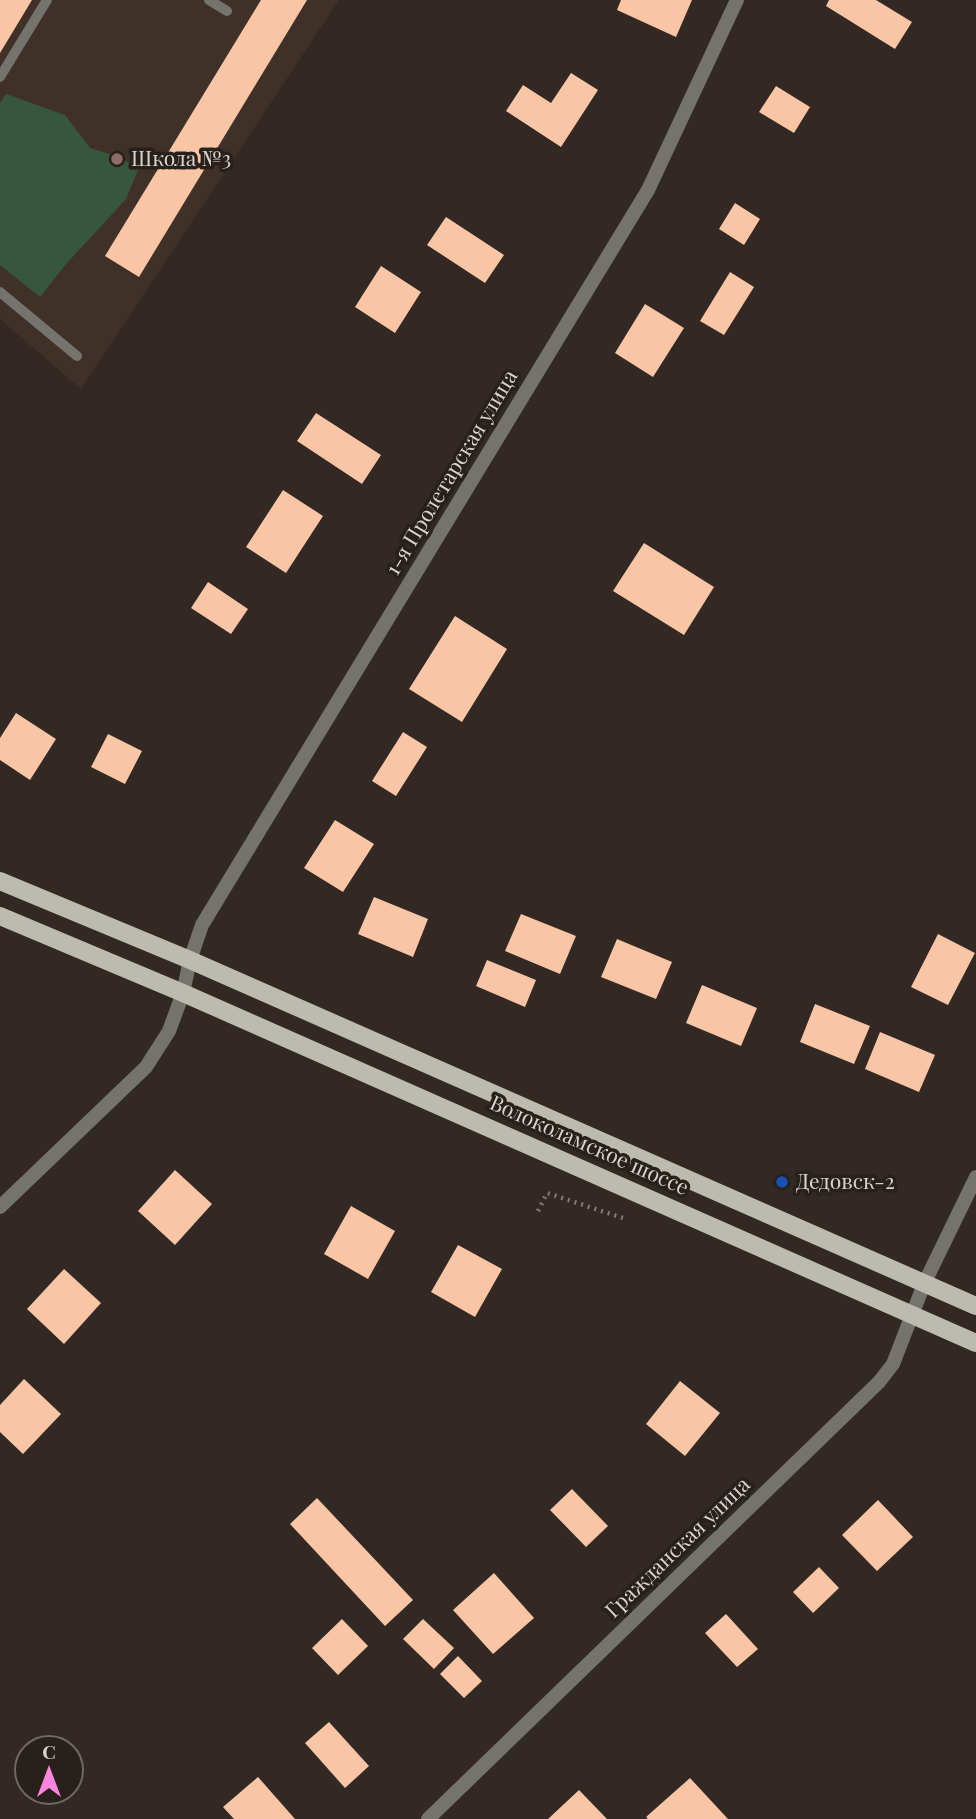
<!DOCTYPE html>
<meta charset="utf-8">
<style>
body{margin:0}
#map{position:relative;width:976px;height:1819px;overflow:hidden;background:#322924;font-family:"Playfair Display",serif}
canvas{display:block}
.north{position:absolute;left:14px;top:1735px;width:70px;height:70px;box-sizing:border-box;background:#28201a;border:2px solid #6f6863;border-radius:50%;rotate:0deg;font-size:19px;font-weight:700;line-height:28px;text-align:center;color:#d9d3d0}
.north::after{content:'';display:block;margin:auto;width:24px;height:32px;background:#fe85e0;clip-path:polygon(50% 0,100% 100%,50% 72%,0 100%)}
</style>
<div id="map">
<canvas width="976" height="1819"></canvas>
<div class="north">С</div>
</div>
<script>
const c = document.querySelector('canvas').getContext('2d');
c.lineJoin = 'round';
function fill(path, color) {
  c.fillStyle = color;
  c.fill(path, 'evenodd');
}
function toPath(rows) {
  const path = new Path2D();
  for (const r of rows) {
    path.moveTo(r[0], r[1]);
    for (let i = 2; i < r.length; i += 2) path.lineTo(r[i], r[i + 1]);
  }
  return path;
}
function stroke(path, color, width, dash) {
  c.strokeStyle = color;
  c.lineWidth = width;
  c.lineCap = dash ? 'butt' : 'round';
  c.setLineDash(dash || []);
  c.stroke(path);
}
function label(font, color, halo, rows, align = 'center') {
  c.font = font + ' "Playfair Display",serif';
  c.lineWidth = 7;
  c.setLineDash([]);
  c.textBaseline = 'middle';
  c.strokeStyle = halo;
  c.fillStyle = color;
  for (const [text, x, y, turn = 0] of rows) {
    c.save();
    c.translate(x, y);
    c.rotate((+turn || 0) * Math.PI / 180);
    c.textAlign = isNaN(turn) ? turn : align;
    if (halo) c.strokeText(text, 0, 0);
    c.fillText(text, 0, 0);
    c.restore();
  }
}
fill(toPath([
 [0,0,339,0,81,389,0,319]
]), '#403128');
fill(toPath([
 [6,94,65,115,90,148,122,158,138,170,126,199,67,263,40,297,0,265,0,103]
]), '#36573b');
fill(toPath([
 [0,0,32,0,0,53],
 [261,0,307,0,139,277,105,256],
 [621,0,692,0,676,37,617,10],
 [829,0,876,0,912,22,895,49,826,6],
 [571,73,598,90,561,147,506,111,523,85,551,103],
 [776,86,810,107,794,133,759,112],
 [735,203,760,219,744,245,719,229],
 [446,217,504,255,485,283,427,245],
 [381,266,421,292,395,333,355,307],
 [730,272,754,287,724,335,700,321],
 [645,304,684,328,653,377,615,353],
 [316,413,381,455,362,484,297,441],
 [283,490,323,516,286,573,246,547],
 [644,543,714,587,684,635,613,591],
 [208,582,248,609,231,634,191,608],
 [455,616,507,649,462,722,409,689],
 [16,713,56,739,30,780,0,760,0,738],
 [403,732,427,747,396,796,372,781],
 [108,734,142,751,125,784,91,767],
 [335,820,374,844,343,892,304,868],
 [374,897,428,919,413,957,358,934],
 [521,914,576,936,560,974,505,951],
 [938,934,975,953,948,1005,911,987],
 [617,939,672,962,656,999,601,977],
 [487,960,536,980,525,1007,476,986],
 [702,985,757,1008,741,1046,686,1023],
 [815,1004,870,1026,854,1064,800,1042],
 [880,1032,935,1055,919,1092,865,1069],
 [175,1170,212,1204,175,1245,138,1211],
 [351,1206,395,1231,368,1279,324,1254],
 [458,1245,502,1269,475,1317,431,1292],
 [64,1269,101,1303,64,1344,27,1309],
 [24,1379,61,1414,23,1454,0,1432,0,1405],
 [680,1381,720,1413,685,1456,646,1424],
 [572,1489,608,1526,586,1547,550,1510],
 [317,1498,413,1600,385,1626,290,1524],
 [878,1500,913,1537,877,1571,842,1535],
 [819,1567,839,1588,813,1613,793,1592],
 [494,1573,534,1618,493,1654,453,1610],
 [726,1614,758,1649,737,1667,705,1633],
 [342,1619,368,1646,338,1675,312,1648],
 [423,1619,454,1648,434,1669,403,1639],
 [458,1656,482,1681,464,1698,440,1674],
 [329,1722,369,1766,345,1788,305,1743],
 [258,1777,295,1819,234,1819,223,1807],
 [690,1778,728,1819,648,1819,646,1817],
 [579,1790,607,1819,548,1819]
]), '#fac5a5');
stroke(toPath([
 [538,1211,547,1193,626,1219]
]), '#817a76', 4.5, [2, 5]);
stroke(toPath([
 [209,0,227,11],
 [0,77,47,0],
 [0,292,77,356]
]), '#74736e', 10);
stroke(toPath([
 [190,960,202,925,648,190,737,0],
 [924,1284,976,1177]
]), '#74736e', 14);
stroke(toPath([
 [0,1207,146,1067,169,1031,183,993,190,960],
 [428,1819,879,1382,893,1364,924,1284]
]), '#74736e', 14);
stroke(toPath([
 [0,881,190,960,976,1306],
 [0,916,183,993,976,1343]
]), '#bdbab0', 18);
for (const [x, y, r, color] of [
 [117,159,7,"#8d6e63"],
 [782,1182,7,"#1a4fb4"]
]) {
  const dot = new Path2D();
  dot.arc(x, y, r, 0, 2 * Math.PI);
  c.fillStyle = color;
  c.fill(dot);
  stroke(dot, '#28201a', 2.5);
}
label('21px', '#d9d3d0', '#28201a', [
 ["Школа №3",131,159],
 ["Дедовск-2",796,1182]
], 'left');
label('21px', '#d9d3d0', '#28201a', [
 ["1-я Пролетарская улица",452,473,-59],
 ["Волоколамское шоссе",589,1146,24],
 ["Гражданская улица",678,1548,-44]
]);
</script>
